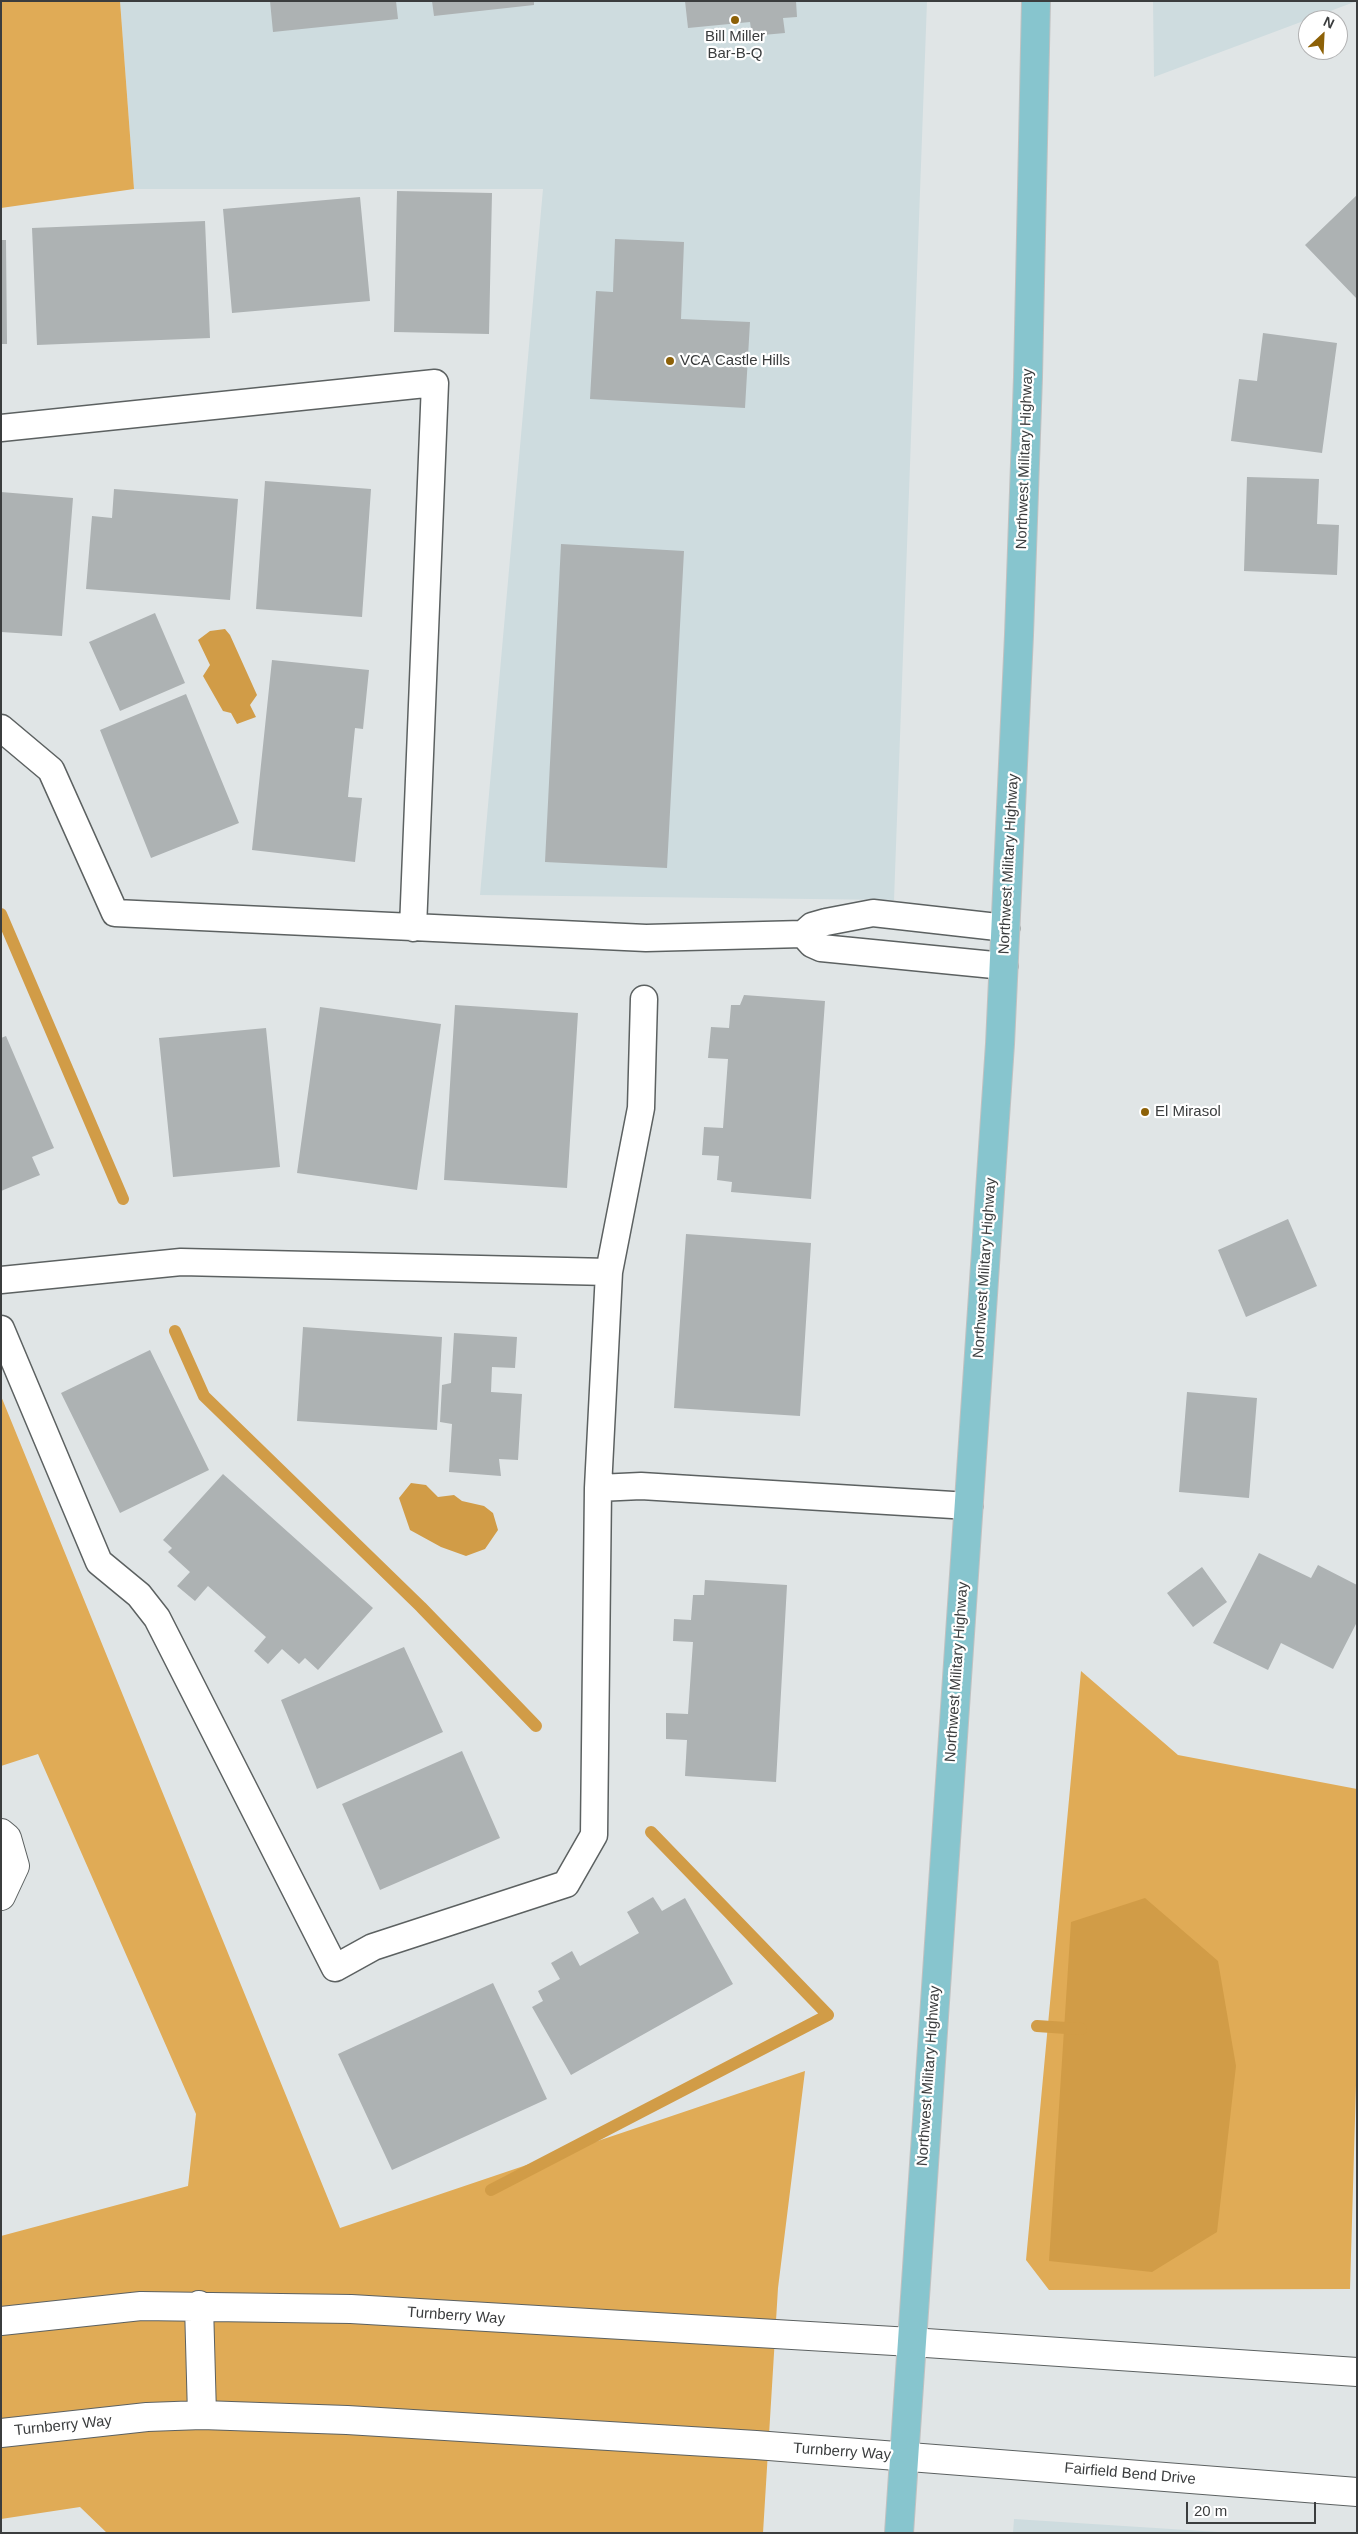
<!DOCTYPE html>
<style>
body{margin:0}
#map{position:relative;width:1358px;height:2534px;overflow:hidden;background:#e0e5e6;font-family:Helvetica,sans-serif}
canvas{display:block}
.frame{position:absolute;inset:0;border:2px solid #3b3d3e;pointer-events:none}
.north{position:absolute;left:1298px;top:10px;width:50px;height:50px;box-sizing:border-box;background:#fff;border:1px solid #b1b1b2;border-radius:50%;rotate:25deg;font-size:14px;font-weight:700;line-height:20px;text-align:center;color:#3b3d3e}
.north::after{content:'';display:block;margin:auto;width:18px;height:22px;background:#8d6107;clip-path:polygon(50% 0,100% 100%,50% 72%,0 100%)}
.scale{position:absolute;left:1186px;top:2502px;width:130px;height:22px;box-sizing:border-box;border:2px solid #3b3d3e;border-top:0;padding-left:6px;font-size:15px;line-height:18px;white-space:nowrap;color:#3b3d3e;-webkit-text-stroke:4px #fff;paint-order:stroke}
</style>
<div id="map">
<canvas width="1358" height="2534"></canvas>
<div class="frame"></div>
<div class="north">N</div>
<div class="scale">20 m</div>
</div>
<script>
const c = document.querySelector('canvas').getContext('2d');
c.lineJoin = 'round';
function fill(path, color) {
  c.fillStyle = color;
  c.fill(path, 'evenodd');
}
function toPath(rows) {
  const path = new Path2D();
  for (const r of rows) {
    path.moveTo(r[0], r[1]);
    for (let i = 2; i < r.length; i += 2) path.lineTo(r[i], r[i + 1]);
  }
  return path;
}
function stroke(path, color, width, dash) {
  c.strokeStyle = color;
  c.lineWidth = width;
  c.lineCap = dash ? 'butt' : 'round';
  c.setLineDash(dash || []);
  c.stroke(path);
}
function label(font, color, halo, rows, align = 'center') {
  c.font = font + ' Helvetica,sans-serif';
  c.lineWidth = 4.5;
  c.setLineDash([]);
  c.textBaseline = 'middle';
  c.strokeStyle = halo;
  c.fillStyle = color;
  for (const [text, x, y, turn = 0] of rows) {
    c.save();
    c.translate(x, y);
    c.rotate((+turn || 0) * Math.PI / 180);
    c.textAlign = isNaN(turn) ? turn : align;
    if (halo) c.strokeText(text, 0, 0);
    c.fillText(text, 0, 0);
    c.restore();
  }
}
fill(toPath([
 [120,1,927,1,894,900,480,895,543,189,134,189],
 [1153,1,1357,1,1154,77],
 [1014,2519,1234,2533,1013,2533]
]), '#cedcdf');
fill(toPath([
 [1,1,120,1,134,189,1,208],
 [1,1396,340,2228,805,2071,778,2288,763,2533,107,2533,80,2507,1,2519,1,2236,188,2186,196,2114,38,1754,1,1766],
 [1081,1671,1178,1755,1357,1789,1357,2051,1350,2289,1049,2290,1026,2260]
]), '#e0ab56');
fill(toPath([
 [225,629,230,635,257,695,250,705,256,717,237,724,231,713,223,711,203,676,210,665,198,640,210,631],
 [411,1483,426,1485,438,1497,454,1495,462,1501,484,1506,493,1513,498,1530,485,1549,466,1556,441,1547,410,1530,399,1498],
 [1145,1898,1218,1961,1236,2066,1217,2232,1152,2272,1049,2261,1071,1922]
]), '#d19c47');
stroke(toPath([
 [1,914,123,1199],
 [175,1331,204,1396,421,1607,536,1726],
 [1037,2026,1081,2029],
 [491,2190,828,2015,651,1832]
]), '#d19c47', 12);
fill(toPath([
 [270,1,396,1,398,19,273,32],
 [432,1,534,1,534,5,434,16],
 [685,1,796,1,797,17,783,18,785,33,752,36,750,22,688,28],
 [397,191,492,193,489,334,394,332],
 [1357,195,1357,299,1305,245],
 [360,197,370,301,232,313,223,209],
 [205,221,210,338,37,345,32,228],
 [615,239,684,242,681,319,750,322,745,408,590,399,596,291,613,292],
 [1,240,6,240,7,344,1,344],
 [1263,333,1337,343,1322,453,1231,441,1239,379,1257,381],
 [1247,477,1319,479,1317,524,1339,525,1337,575,1244,571],
 [265,481,371,489,362,617,256,609],
 [114,489,238,499,230,600,86,589,92,516,112,518],
 [1,492,73,498,62,636,1,632],
 [561,544,684,551,667,868,545,862],
 [155,613,185,683,120,711,89,642],
 [272,660,369,670,363,729,355,728,348,797,362,798,355,862,252,850],
 [186,694,239,823,151,858,100,730],
 [744,995,825,1001,811,1199,731,1192,732,1182,717,1180,719,1156,702,1155,704,1127,723,1128,728,1059,708,1058,711,1027,729,1028,731,1005,740,1005],
 [455,1005,578,1013,567,1188,444,1180],
 [320,1007,441,1024,417,1190,297,1173],
 [266,1028,280,1167,173,1177,159,1038],
 [6,1036,54,1148,32,1157,40,1175,1,1191,1,1038],
 [1288,1219,1317,1286,1246,1317,1218,1250],
 [686,1234,811,1243,800,1416,674,1408],
 [303,1327,442,1337,437,1430,297,1421],
 [454,1333,517,1337,515,1368,492,1367,491,1392,522,1394,518,1460,499,1459,501,1476,449,1472,452,1424,440,1422,442,1385,451,1383],
 [150,1350,209,1470,120,1513,61,1393],
 [1187,1392,1257,1398,1249,1498,1179,1492],
 [223,1474,373,1608,318,1670,305,1658,299,1664,282,1649,268,1664,254,1651,266,1637,208,1586,195,1601,177,1586,190,1572,168,1552,172,1548,163,1540],
 [1259,1553,1311,1578,1318,1565,1357,1585,1357,1622,1333,1669,1281,1643,1268,1670,1213,1643],
 [1202,1567,1227,1602,1193,1627,1167,1593],
 [705,1580,787,1585,776,1782,685,1776,687,1740,666,1739,666,1713,688,1714,693,1642,673,1641,674,1619,691,1620,693,1595,704,1595],
 [404,1647,443,1732,317,1789,281,1700],
 [462,1751,500,1838,380,1890,342,1804],
 [653,1897,662,1911,685,1898,733,1984,571,2075,532,2007,543,2001,538,1991,560,1979,551,1963,572,1951,580,1966,639,1933,627,1912],
 [493,1983,547,2099,392,2170,338,2054]
]), '#adb2b3');
const lane = toPath([
 [1,428,435,383,413,928],
 [1,728,51,770,115,913,646,938,803,934,812,926,826,922,873,913,1006,928],
 [803,934,812,944,821,948,1004,966],
 [1,1280,181,1262,609,1272,641,1108,644,999],
 [1,1329,99,1562,139,1595,157,1618,335,1968,373,1947,566,1884,594,1835,598,1488,641,1486,969,1506],
 [598,1488,609,1272]
]);
const street = toPath([
 [1,1833,7,1838,15,1866,1,1896],
 [199,2305,202,2415],
 [1,2321,141,2306,351,2309,911,2342,1357,2372],
 [1,2433,147,2417,202,2415,347,2420,756,2445,1357,2492]
]);
const primary = toPath([
 [899,2533,1000,1044,1019,635,1028,377,1036,1]
]);
stroke(lane, '#5c6161', 29);
stroke(street, '#5c6161', 30);
stroke(primary, '#c0c1c1', 30);
stroke(lane, '#fff', 26);
stroke(street, '#fff', 28);
stroke(primary, '#87c5ce', 28);
for (const [x, y, r, color] of [
 [735,20,5,"#8d6107"],
 [670,361,5,"#8d6107"],
 [1145,1112,5,"#8d6107"]
]) {
  const dot = new Path2D();
  dot.arc(x, y, r, 0, 2 * Math.PI);
  c.fillStyle = color;
  c.fill(dot);
  stroke(dot, '#fff', 2);
}
label('15px', '#3b3d3e', '#fff', [
 ["Bill Miller",735,37,"center"],
 ["Bar-B-Q",735,54,"center"],
 ["VCA Castle Hills",680,361],
 ["El Mirasol",1155,1112]
], 'left');
label('15px', '#3b3d3e', '#fff', [
 ["Northwest Military Highway",1025,459,-88],
 ["Northwest Military Highway",1009,864,-87],
 ["Northwest Military Highway",985,1268,-86],
 ["Northwest Military Highway",957,1672,-86],
 ["Northwest Military Highway",929,2076,-86],
 ["Turnberry Way",456,2316,4],
 ["Turnberry Way",63,2426,-6],
 ["Turnberry Way",842,2452,4],
 ["Fairfield Bend Drive",1130,2474,5]
]);
</script>
